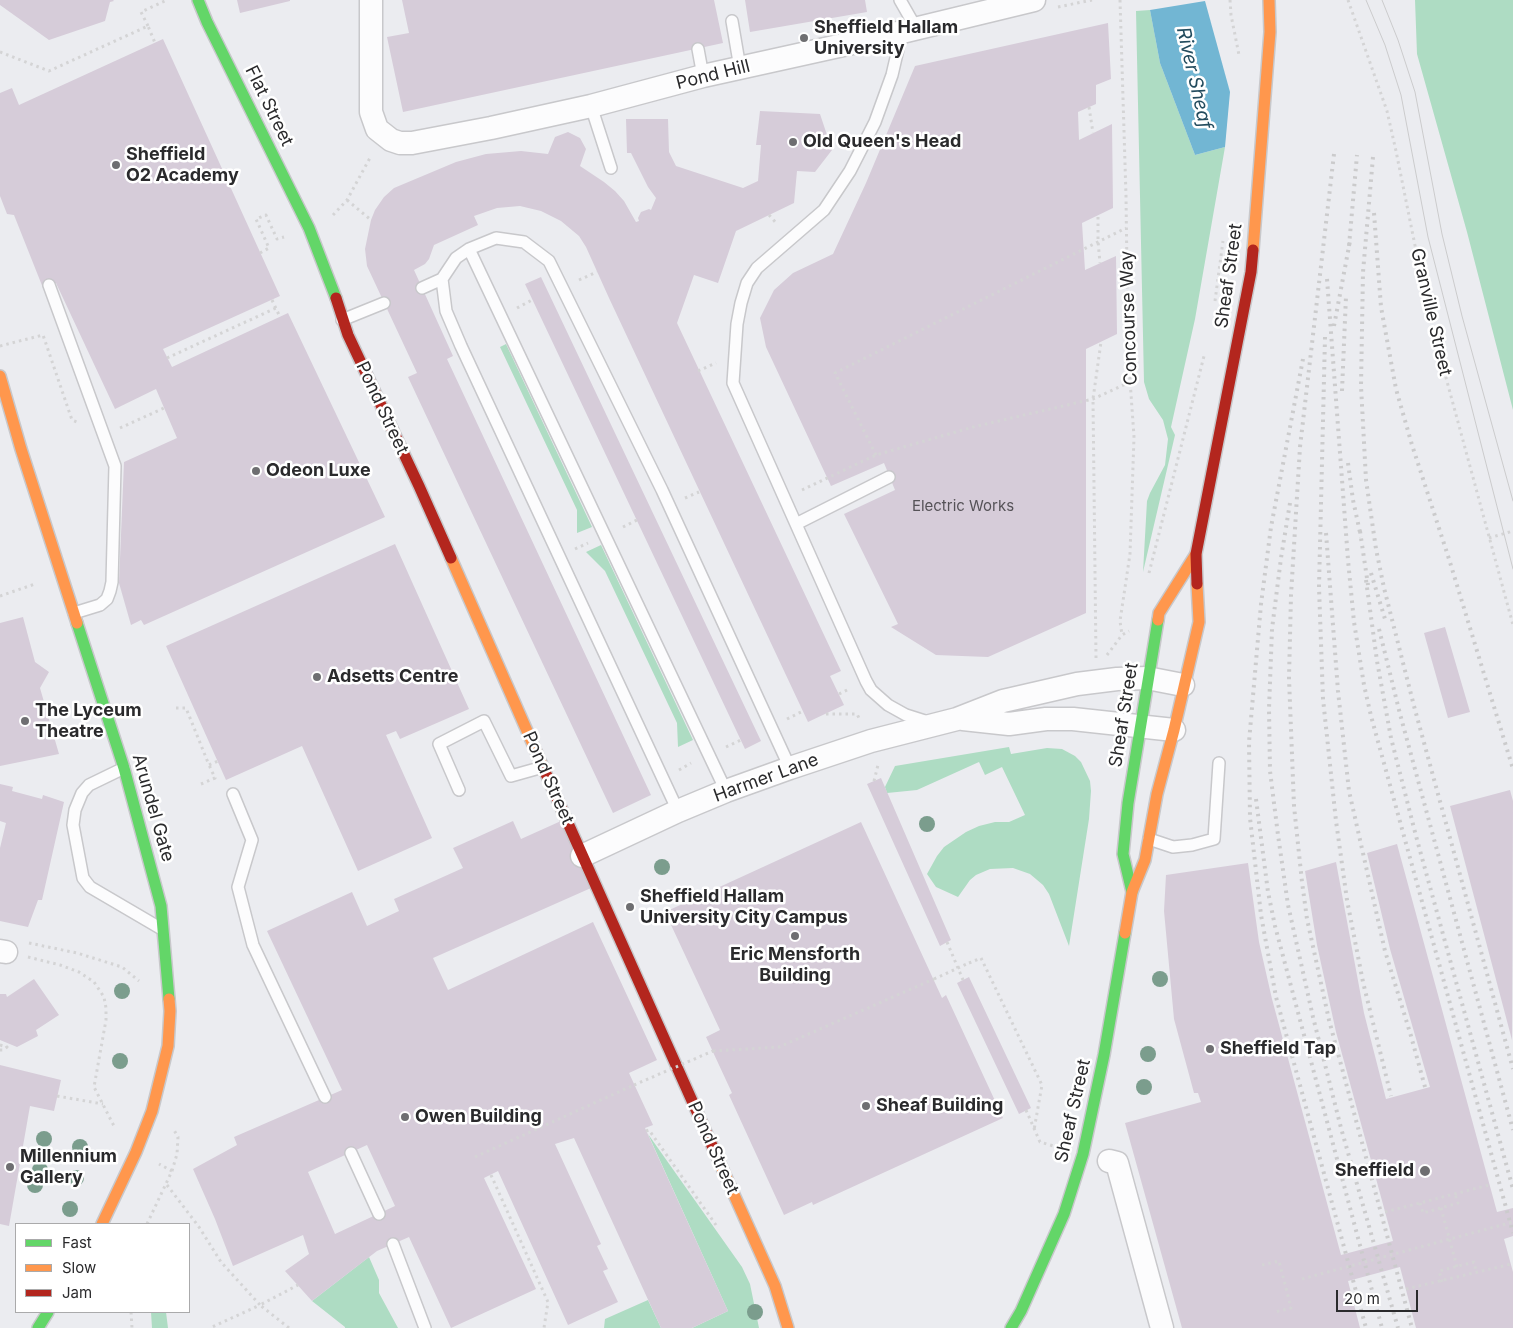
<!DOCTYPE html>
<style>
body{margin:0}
#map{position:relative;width:1513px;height:1328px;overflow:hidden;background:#ebecf0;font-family:Inter,sans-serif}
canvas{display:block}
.legend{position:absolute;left:15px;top:1223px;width:175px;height:90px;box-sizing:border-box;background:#fff;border:1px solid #aaaaab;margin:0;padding:6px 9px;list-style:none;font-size:15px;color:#2a2a2c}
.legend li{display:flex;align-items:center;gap:10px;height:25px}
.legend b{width:25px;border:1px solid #aaaaab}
.scale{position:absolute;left:1336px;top:1290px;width:82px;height:22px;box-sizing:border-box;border:2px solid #2a2a2c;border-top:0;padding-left:6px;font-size:15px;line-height:18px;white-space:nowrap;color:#2a2a2c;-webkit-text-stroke:4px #fff;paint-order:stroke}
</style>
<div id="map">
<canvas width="1513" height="1328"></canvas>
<ul class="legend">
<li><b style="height:6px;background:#63d668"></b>Fast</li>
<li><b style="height:6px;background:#ff974d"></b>Slow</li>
<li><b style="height:6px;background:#b3261e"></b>Jam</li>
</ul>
<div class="scale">20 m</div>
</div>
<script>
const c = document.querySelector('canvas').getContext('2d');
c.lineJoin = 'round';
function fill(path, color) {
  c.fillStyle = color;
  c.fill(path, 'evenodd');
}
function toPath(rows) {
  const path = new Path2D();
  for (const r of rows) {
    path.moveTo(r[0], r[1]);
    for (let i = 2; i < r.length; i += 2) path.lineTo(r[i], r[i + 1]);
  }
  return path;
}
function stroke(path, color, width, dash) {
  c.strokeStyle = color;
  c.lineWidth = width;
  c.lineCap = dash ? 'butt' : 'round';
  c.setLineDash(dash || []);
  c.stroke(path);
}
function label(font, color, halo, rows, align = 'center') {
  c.font = font + ' Inter,sans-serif';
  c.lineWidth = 5;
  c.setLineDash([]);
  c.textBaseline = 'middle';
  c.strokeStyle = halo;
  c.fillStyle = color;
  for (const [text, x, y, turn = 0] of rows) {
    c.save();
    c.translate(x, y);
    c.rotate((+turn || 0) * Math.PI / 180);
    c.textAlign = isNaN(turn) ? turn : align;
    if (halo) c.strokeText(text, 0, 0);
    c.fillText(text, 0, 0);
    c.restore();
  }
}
fill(toPath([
 [1415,0,1513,0,1513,410,1467,232,1417,54],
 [1150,10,1160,63,1195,155,1225,147,1195,319,1171,427,1175,435,1143,572,1147,501,1150,493,1165,465,1168,439,1163,420,1149,399,1144,382,1136,11],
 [506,344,592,527,577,533,577,510,500,347],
 [601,545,693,740,678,747,677,723,605,571,586,552],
 [1009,747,1011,754,1047,748,1062,749,1075,756,1081,762,1090,781,1091,791,1089,819,1069,946,1049,894,1043,885,1030,874,1013,868,990,869,976,875,970,880,958,897,936,887,927,874,937,856,944,847,966,832,979,826,995,822,1009,822,1025,815,1002,767,985,775,979,762,917,790,887,793,885,787,895,766],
 [648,1134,742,1267,750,1284,759,1328,692,1328,728,1311],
 [369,1257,379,1280,379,1293,398,1328,345,1328,345,1327,312,1301],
 [648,1300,661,1328,604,1328,605,1319],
 [151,1312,166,1312,168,1328,152,1328]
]), '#aedcc3');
fill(toPath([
 [1205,1,1230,92,1225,147,1195,155,1160,63,1150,10]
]), '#72b6d3');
fill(toPath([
 [0,0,113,0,114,1,110,2,105,21,49,40,0,5],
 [237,0,290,0,290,1,240,13],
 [402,0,714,0,723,43,403,112,387,37,409,33],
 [745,0,865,0,867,12,750,32],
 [1108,23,1111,79,1096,85,1096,104,1078,112,1079,140,1112,124,1113,208,1082,223,1085,270,1116,256,1117,334,1086,349,1086,613,988,657,936,655,891,627,898,624,844,514,895,490,884,463,831,486,766,347,760,318,774,290,793,273,833,254,866,183,915,66],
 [163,39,280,296,163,349,172,367,288,313,385,517,144,625,141,620,131,625,119,583,124,462,177,438,156,389,115,409,56,283,43,288,14,215,7,214,0,196,0,93,12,88,19,105],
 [760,111,820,114,832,150,815,172,797,171,794,203,736,231,718,283,694,275,677,323,841,671,830,676,844,705,808,722,609,298,586,247,579,236,561,221,541,211,520,206,497,208,474,216,478,225,434,245,429,259,425,264,414,270,453,356,447,359,651,795,613,813,408,377,417,373,367,266,365,249,371,220,375,210,384,197,394,188,456,162,486,154,521,151,548,154,555,137,568,132,580,138,586,149,580,166,604,182,615,191,624,201,636,222,639,221,638,218,641,212,649,209,651,210,656,198,648,187,631,153,627,153,626,119,668,119,669,152,676,166,743,188,758,181,761,145,756,145],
 [541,277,761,741,745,749,525,284],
 [395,544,469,709,400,739,396,731,386,735,432,838,358,871,302,746,226,780,166,646],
 [23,617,35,662,49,672,40,688,59,754,0,766,0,623],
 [1445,627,1470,712,1448,718,1424,633],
 [881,778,951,940,940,946,867,784],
 [0,784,13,787,12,791,42,799,43,795,64,802,42,900,38,900,28,927,0,921,0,848,6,823,0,821],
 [1510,790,1513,801,1512,1040,1450,806],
 [513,821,521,839,561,821,591,888,433,958,448,990,593,922,657,1060,629,1073,653,1125,645,1128,728,1311,692,1328,661,1328,574,1138,555,1144,601,1244,597,1246,608,1269,603,1271,618,1302,568,1325,498,1171,484,1178,536,1289,451,1328,409,1237,377,1251,312,1301,285,1271,309,1254,303,1235,233,1266,215,1219,193,1169,237,1145,234,1137,342,1090,267,931,352,892,367,926,399,911,394,899,463,868,453,848],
 [367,1145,395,1206,335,1234,308,1172],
 [861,822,942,998,946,995,1003,1118,813,1205,812,1202,784,1215,729,1095,732,1093,706,1037,720,1030,665,912],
 [1397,844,1497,1212,1513,1208,1513,1236,1504,1239,1513,1272,1513,1328,1416,1328,1400,1267,1348,1281,1360,1328,1182,1328,1125,1123,1201,1102,1198,1093,1194,1093,1174,1019,1164,911,1166,875,1248,863,1259,942,1272,999,1341,1255,1393,1241,1336,1032,1317,945,1305,871,1336,862,1364,1013,1386,1099,1430,1087,1390,949,1367,853],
 [969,977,1031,1108,1019,1114,957,983],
 [34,979,59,1015,36,1030,38,1036,17,1047,0,1040,0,994,6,994,7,997],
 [0,1065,61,1080,54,1111,30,1106,9,1226,0,1224]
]), '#d6ccd9');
const lane = toPath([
 [900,0,916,28],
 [732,21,740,68],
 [902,32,892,75,875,122,850,171,824,210,757,268,747,283,741,303,737,324,733,383,866,681,871,690,888,705,906,715,928,722],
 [698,49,703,76],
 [591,106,611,168],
 [469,249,726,791],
 [442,279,446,311,461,346,678,811],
 [49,285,115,466,112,582,110,591,107,599,100,605,74,613],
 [422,288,442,279,456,258,469,249,496,238,524,242,549,261,662,490,790,768],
 [342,320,384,303],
 [796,524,889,477],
 [124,768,89,785,82,793,75,810,73,825,83,878,90,887,160,928],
 [459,790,439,744,484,721,511,776,543,767],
 [233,794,252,840,238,887,253,945,325,1097],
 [1149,839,1173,847,1192,845,1214,839,1219,763],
 [351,1153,379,1214],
 [393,1244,425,1328]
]);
const street = toPath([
 [371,0,371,112,377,129,391,140,400,143,412,143,491,128,591,106,703,76,902,32,1034,0],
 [963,719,1009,724,1046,719,1073,719,1174,730],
 [582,856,678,811,726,791,790,768,871,741,957,719,1003,701,1077,684,1117,679,1147,678,1183,685],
 [0,951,6,952],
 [1109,1161,1117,1163,1162,1328]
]);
const fast = toPath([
 [198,0,207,22,309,228,336,298],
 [77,623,124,768,161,906,169,999],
 [1132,892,1123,854,1128,803,1158,620],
 [38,1328,48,1312],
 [1011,1328,1021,1311,1064,1214,1083,1154,1104,1055,1125,933]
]);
const slow = toPath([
 [1253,250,1270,32,1269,0],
 [0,376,21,449,77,623],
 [451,558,542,765],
 [1158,620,1159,613,1196,554],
 [1125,933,1132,892,1145,860,1157,794,1174,730,1199,622,1197,584],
 [714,1150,775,1286,788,1328],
 [102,1224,136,1152,152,1111,168,1046,170,1011,169,999]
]);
const jam = toPath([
 [336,298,348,335,419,486,451,558],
 [1197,584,1196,554,1251,272,1253,250],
 [542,765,714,1150]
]);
stroke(lane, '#c8c8cb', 14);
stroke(street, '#c8c8cb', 25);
stroke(fast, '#c8c8cb', 14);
stroke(slow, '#c8c8cb', 14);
stroke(jam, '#c8c8cb', 14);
stroke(toPath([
 [1120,0,1126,196,1128,351,1134,437,1130,554,1120,621,1122,635],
 [1230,0,1231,15,1239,55],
 [1348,0,1387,111,1396,151,1429,315,1513,625],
 [1058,7,1092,0],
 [148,26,141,12,167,0],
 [0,52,49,71,148,26,155,43],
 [1089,107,1093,133],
 [347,200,371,220],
 [333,215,347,200,371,156],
 [769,215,777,224],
 [1098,217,1098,241,1100,263],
 [260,253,269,248,256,219,266,215,277,239,284,237],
 [579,280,597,272],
 [272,300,280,317],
 [1215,301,1223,241],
 [517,308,532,300],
 [0,346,43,335,72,420,79,423],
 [167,358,276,308],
 [698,371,716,363],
 [120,428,164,408],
 [876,455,835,373,1126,228],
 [802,490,876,455,973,427,1093,399,1130,382],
 [685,498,699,492],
 [623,527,637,520],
 [1489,538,1513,531],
 [575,549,588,543],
 [1149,573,1204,356],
 [0,596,35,584],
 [1107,655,1122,635,1129,631],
 [1096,658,1093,399,1101,342],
 [839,694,849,689],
 [176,708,186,708,209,765,218,761],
 [826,714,857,714,860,720],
 [787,719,803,711],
 [726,747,741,740],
 [679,770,691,763],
 [874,781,878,765],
 [201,784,215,778,209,765],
 [947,942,963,980],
 [29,943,77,953,122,967,139,981],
 [28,957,60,965,79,972,94,982,104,997,106,1008,106,1020,94,1087,115,1128],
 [969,963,981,958,1042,1085,1034,1130],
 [0,1045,7,1047,3,1050,0,1050],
 [713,1051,779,1047,934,979],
 [57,1096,103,1104],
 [1026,1110,1040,1142,1057,1147],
 [646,1131,649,1130,716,1225],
 [475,1157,634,1085],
 [172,1171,177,1154,178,1137,174,1130],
 [491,1175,548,1302,544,1328],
 [167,1185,199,1227,221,1262,260,1305,210,1328],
 [1420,1203,1423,1213,1458,1203,1455,1194],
 [1441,1208,1457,1267],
 [1385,1212,1489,1185],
 [147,1224,172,1171,159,1164],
 [1262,1265,1279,1261,1291,1308,1275,1312],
 [1442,1282,1439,1271,1474,1262,1476,1271],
 [1406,1289,1511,1264],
 [131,1312,132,1328],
 [289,1328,260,1305,298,1285]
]), '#d4d4d5', 3, [2.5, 4]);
stroke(lane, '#fcfcfd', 11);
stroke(street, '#fcfcfd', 22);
stroke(fast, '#63d668', 11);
stroke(slow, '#ff974d', 11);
stroke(jam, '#b3261e', 11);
stroke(toPath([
 [1366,0,1385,45,1401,95,1428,237,1513,569],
 [1382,0,1398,40,1415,92,1442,234,1462,316,1513,501]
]), '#cbcbcc', 1);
stroke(toPath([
 [1334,154,1300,447,1291,595,1289,678,1294,806,1302,882,1307,919,1329,1020,1412,1328],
 [1373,157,1363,272,1361,386,1366,480,1376,549,1384,588,1414,706,1513,1069],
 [1374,213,1381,307,1396,389,1412,445,1449,559,1513,769],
 [1349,246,1357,155],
 [1327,279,1348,560,1354,622,1364,685,1371,716,1513,1233],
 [1334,326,1350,241],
 [1325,337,1319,587,1323,699,1336,821,1347,900,1363,982,1391,1096],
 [1303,359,1271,527,1261,604,1249,742,1250,818,1261,915,1276,997,1366,1328],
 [1342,391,1346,296],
 [1348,463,1353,500,1361,537],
 [1290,503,1281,558,1272,629,1269,709,1270,771,1278,835,1288,905,1313,1017,1341,1128,1398,1328],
 [1360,531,1368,585],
 [1326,533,1338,691,1349,791,1385,951,1411,1036,1425,1087],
 [1371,573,1385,619],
 [1366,580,1377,661,1391,738,1416,836,1513,1189],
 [1379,629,1400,714,1513,1130],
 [1256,799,1268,892,1275,926,1382,1328]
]), '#cbcbcc', 4, [2.5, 5]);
stroke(toPath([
 [934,979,969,963],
 [634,1085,713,1051],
 [1302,1279,1513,1222]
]), '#d4d4d5', 3, [2.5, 4]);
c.fillStyle = '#7b9d8d';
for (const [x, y] of [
 [927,824],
 [662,867],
 [1160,979],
 [122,991],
 [1148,1054],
 [120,1061],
 [1144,1087],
 [44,1139],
 [80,1147],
 [40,1170],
 [76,1178],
 [35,1185],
 [70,1209],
 [755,1312]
]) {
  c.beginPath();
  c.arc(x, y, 8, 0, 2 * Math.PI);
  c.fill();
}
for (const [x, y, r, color] of [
 [804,38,5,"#6e6e71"],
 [793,142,5,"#6e6e71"],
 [116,165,5,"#6e6e71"],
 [256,471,5,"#6e6e71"],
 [317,677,5,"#6e6e71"],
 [25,721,5,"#6e6e71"],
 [630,907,5,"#6e6e71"],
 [795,936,5,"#6e6e71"],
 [1210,1049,5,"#6e6e71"],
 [866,1106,5,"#6e6e71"],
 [405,1117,5,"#6e6e71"],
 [10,1167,5,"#6e6e71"],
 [1425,1171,6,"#6e6e71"]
]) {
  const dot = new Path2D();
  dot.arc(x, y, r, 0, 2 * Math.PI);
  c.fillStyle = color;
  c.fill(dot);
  stroke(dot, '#fff', 2);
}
label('15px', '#555257', null, [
 ["Electric Works",963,506]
]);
label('bold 18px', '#2a2a2c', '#fff', [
 ["Sheffield Hallam",814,28],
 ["University",814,49],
 ["Old Queen's Head",803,142],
 ["Sheffield",126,155],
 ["O2 Academy",126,176],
 ["Odeon Luxe",266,471],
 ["Adsetts Centre",327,677],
 ["The Lyceum",35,711],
 ["Theatre",35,732],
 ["Sheffield Hallam",640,897],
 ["University City Campus",640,918],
 ["Eric Mensforth",795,955,"center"],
 ["Building",795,976,"center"],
 ["Sheffield Tap",1220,1049],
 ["Sheaf Building",876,1106],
 ["Owen Building",415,1117],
 ["Millennium",20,1157],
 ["Gallery",20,1178],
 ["Sheffield",1414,1171,"right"]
], 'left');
label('18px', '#2a2a2c', '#fff', [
 ["Pond Hill",713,75,-14],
 ["Flat Street",269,106,64],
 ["Sheaf Street",1229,276,-82],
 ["Granville Street",1431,312,77],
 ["Concourse Way",1129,318,-92],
 ["Pond Street",382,408,65],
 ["Sheaf Street",1124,715,-81],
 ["Pond Street",548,778,66],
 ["Harmer Lane",766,778,-20],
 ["Arundel Gate",153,808,74],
 ["Sheaf Street",1073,1111,-77],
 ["Pond Street",713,1148,66]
]);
label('italic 19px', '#234c5e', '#fff', [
 ["River Sheaf",1194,78,77]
]);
</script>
